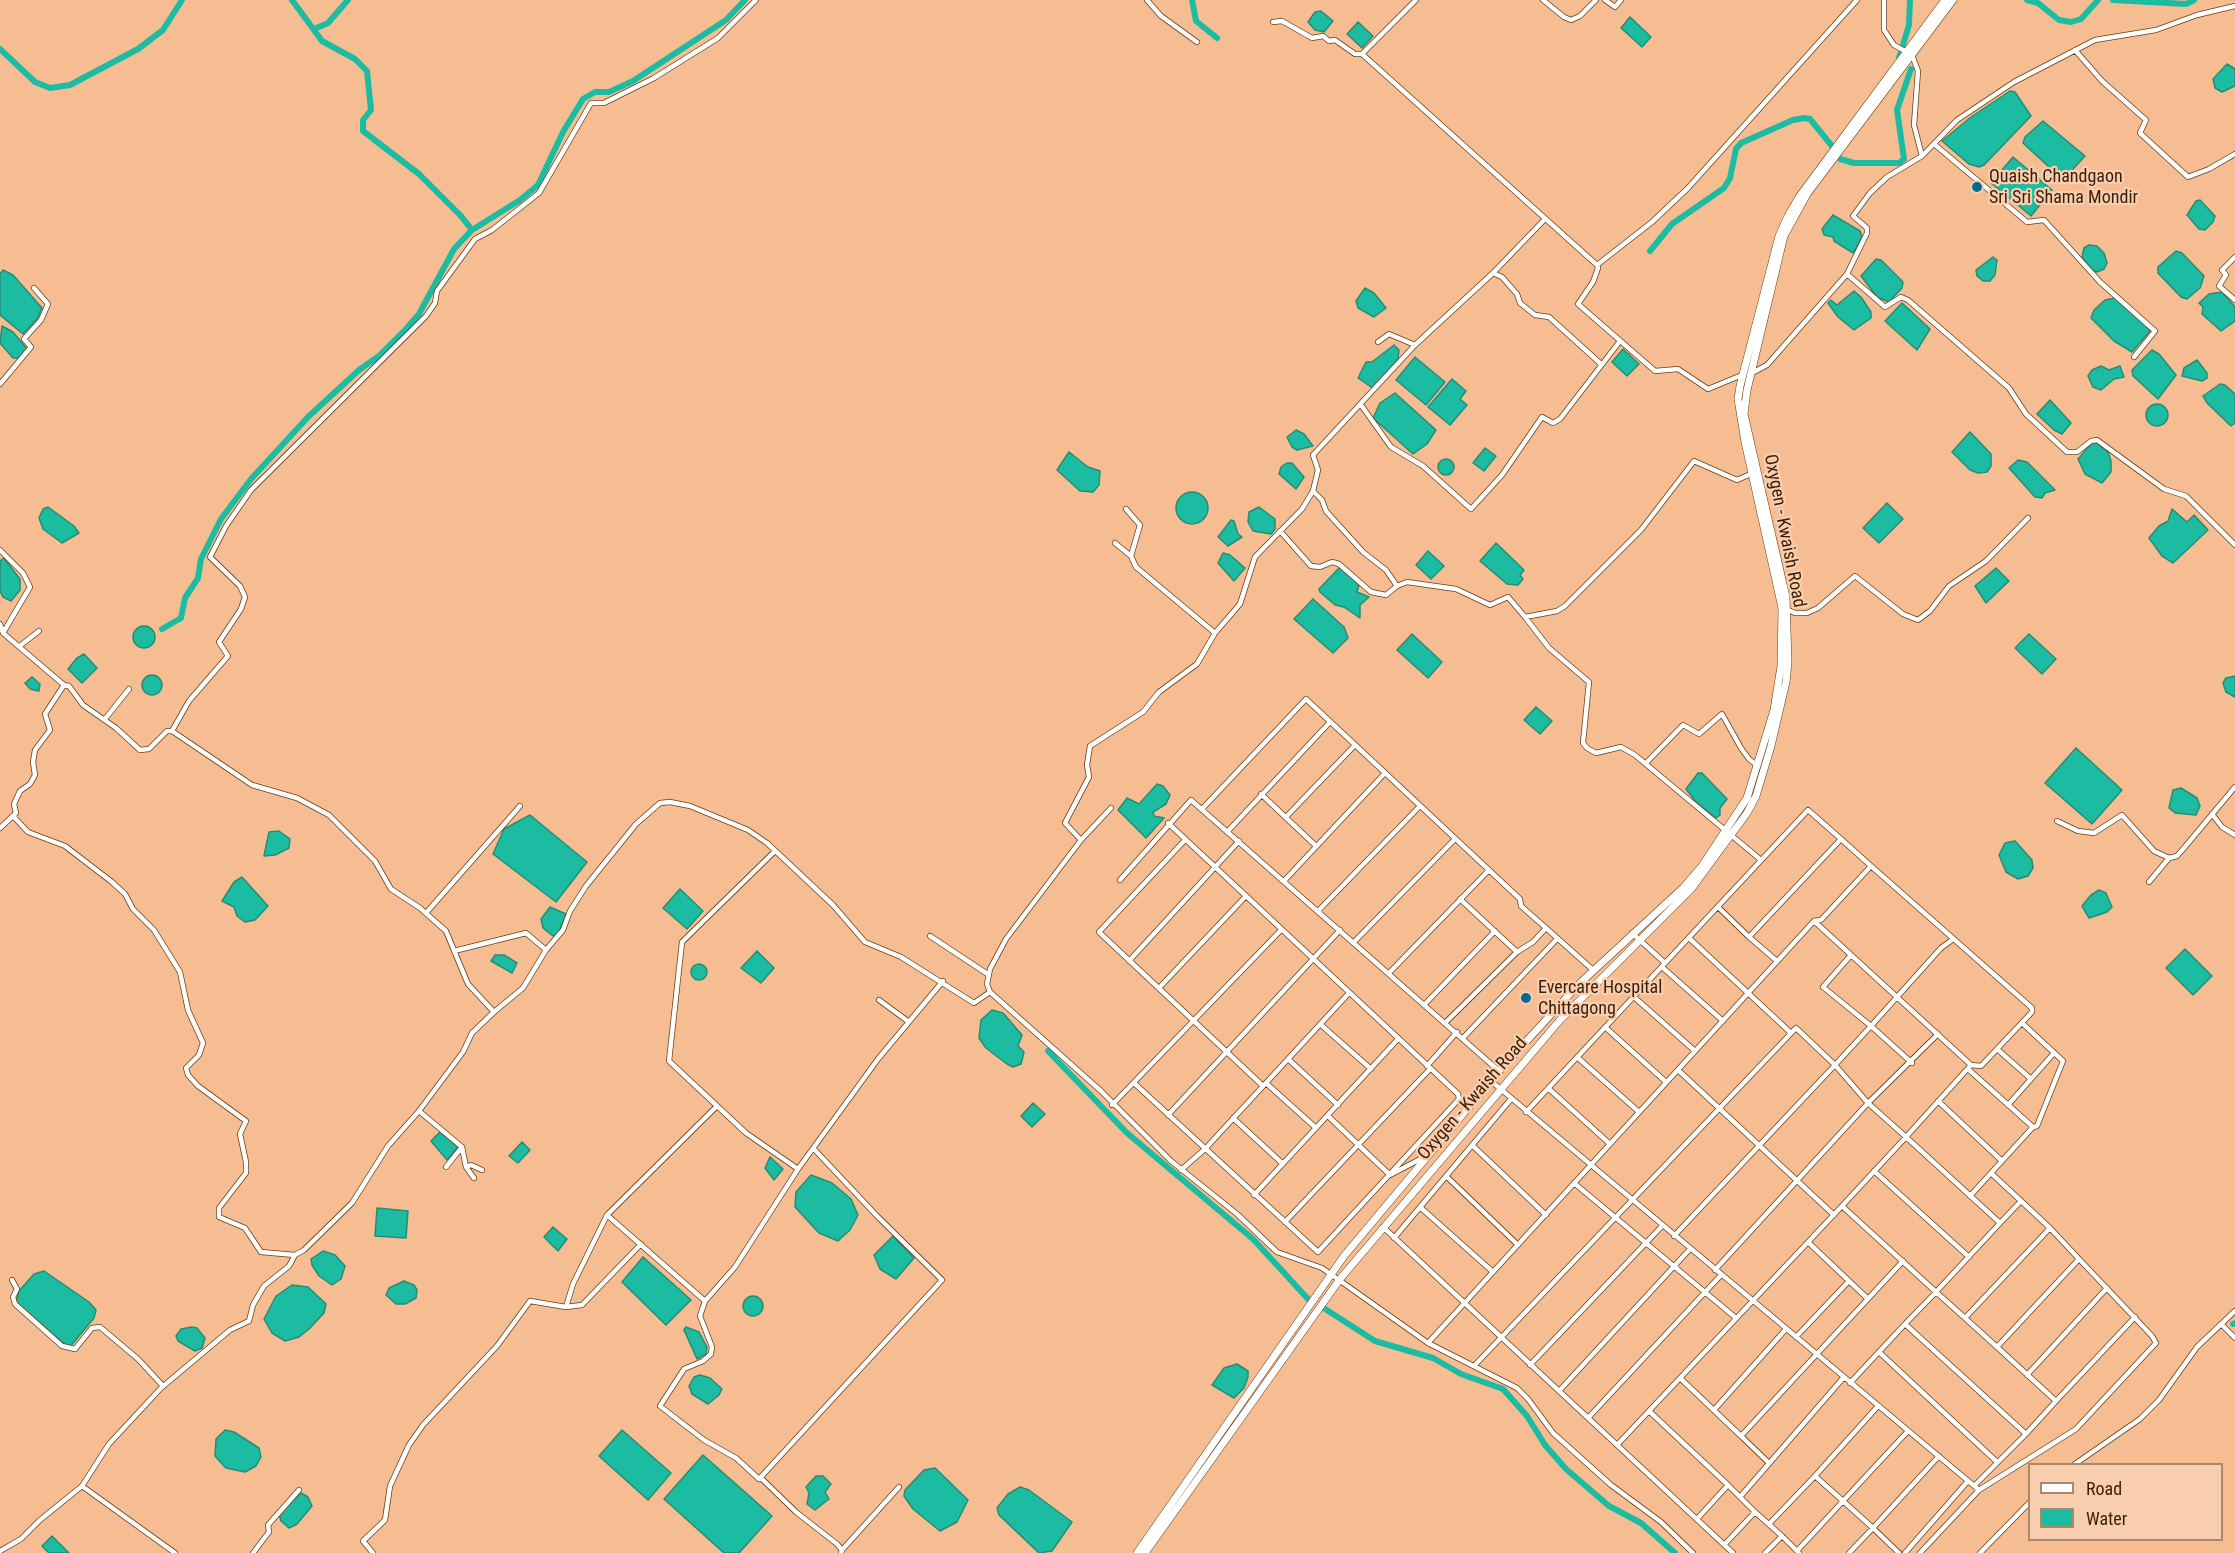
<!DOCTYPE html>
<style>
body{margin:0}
#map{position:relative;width:2235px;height:1553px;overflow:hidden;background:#f6bd93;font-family:"Roboto Condensed",sans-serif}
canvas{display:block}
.legend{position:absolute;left:2028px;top:1463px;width:195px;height:78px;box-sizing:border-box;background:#f9ceae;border:2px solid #ac886b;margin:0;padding:8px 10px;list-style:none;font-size:18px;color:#391e07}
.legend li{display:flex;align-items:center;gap:12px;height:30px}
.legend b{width:30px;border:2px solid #ac886b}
</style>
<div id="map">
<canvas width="2235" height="1553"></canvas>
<ul class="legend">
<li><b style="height:8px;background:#fff"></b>Road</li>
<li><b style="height:16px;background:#1cbca3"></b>Water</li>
</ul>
</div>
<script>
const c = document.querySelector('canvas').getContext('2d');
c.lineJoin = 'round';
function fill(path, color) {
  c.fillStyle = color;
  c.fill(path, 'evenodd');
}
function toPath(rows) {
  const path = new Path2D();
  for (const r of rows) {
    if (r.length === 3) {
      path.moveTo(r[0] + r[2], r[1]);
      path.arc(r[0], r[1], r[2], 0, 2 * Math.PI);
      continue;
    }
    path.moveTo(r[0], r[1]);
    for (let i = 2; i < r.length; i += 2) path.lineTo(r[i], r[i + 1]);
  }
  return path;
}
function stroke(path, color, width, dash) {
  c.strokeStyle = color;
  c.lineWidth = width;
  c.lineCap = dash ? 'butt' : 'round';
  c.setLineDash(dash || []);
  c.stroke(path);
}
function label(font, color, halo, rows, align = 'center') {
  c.font = font + ' "Roboto Condensed",sans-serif';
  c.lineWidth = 4.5;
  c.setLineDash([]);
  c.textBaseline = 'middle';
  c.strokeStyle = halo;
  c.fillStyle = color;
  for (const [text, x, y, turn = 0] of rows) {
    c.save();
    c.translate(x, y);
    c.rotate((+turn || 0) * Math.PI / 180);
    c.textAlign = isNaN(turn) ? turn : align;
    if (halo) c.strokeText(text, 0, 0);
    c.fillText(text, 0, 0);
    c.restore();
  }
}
const water = toPath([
 [1321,11,1333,21,1324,32,1315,30,1308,22,1315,12,1321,11],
 [1630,17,1651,37,1642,47,1621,28,1630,17],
 [1358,22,1373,36,1362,48,1347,34,1358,22],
 [2227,64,2235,69,2235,86,2222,92,2215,88,2213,79,2227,64],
 [2010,91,2015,92,2031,116,1984,165,1979,167,1969,164,1942,141,1971,117,2010,91],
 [2043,121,2085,156,2063,180,2023,143,2025,137,2043,121],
 [2013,157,2052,190,2031,216,1991,183,2013,157],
 [2200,200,2215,216,2213,222,2205,230,2199,229,2187,215,2196,201,2200,200],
 [1833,215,1860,231,1862,237,1853,253,1834,241,1833,237,1824,235,1822,229,1833,215],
 [2089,245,2097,246,2104,253,2107,263,2104,269,2097,272,2092,270,2082,257,2084,248,2089,245],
 [2176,251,2182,253,2204,276,2200,288,2187,299,2181,297,2158,273,2158,267,2176,251],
 [1993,257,1997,260,1995,275,1990,281,1983,281,1977,276,1976,270,1993,257],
 [1876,259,1881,260,1903,282,1902,288,1889,302,1877,297,1861,276,1876,259],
 [3,270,13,275,42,308,37,319,23,334,0,315,0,274,3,270],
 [1365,288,1374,293,1386,308,1374,317,1358,308,1356,301,1365,288],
 [1854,291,1861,297,1871,312,1871,318,1854,330,1838,317,1828,303,1831,300,1837,305,1854,291],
 [2222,292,2235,307,2235,321,2221,331,2202,314,2203,307,2199,303,2209,294,2222,292],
 [2115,298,2146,324,2150,331,2132,352,2114,341,2091,318,2094,310,2105,300,2115,298],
 [1902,303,1930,329,1917,350,1885,321,1902,303],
 [2,326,13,332,27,349,19,358,13,358,0,343,2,326],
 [1394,345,1399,350,1398,359,1376,386,1371,387,1358,378,1366,362,1372,362,1394,345],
 [1623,349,1639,364,1627,376,1612,362,1623,349],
 [2152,350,2159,354,2176,375,2158,399,2133,376,2132,370,2152,350],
 [1415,357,1445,382,1426,405,1396,380,1415,357],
 [2197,360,2207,373,2207,378,2202,381,2182,376,2184,368,2197,360],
 [2101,366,2109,370,2120,366,2124,377,2114,379,2101,390,2093,387,2088,376,2092,370,2101,366],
 [1452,379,1466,391,1460,399,1467,405,1450,425,1428,407,1452,379],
 [2220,384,2225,385,2235,394,2235,423,2231,426,2207,403,2203,396,2220,384],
 [1395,393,1436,430,1427,444,1413,454,1373,418,1380,403,1395,393],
 [2050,400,2071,423,2062,434,2054,430,2037,414,2050,400],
 [2157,415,11],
 [1296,430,1304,434,1313,446,1297,450,1292,447,1287,437,1296,430],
 [1970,432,1991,454,1991,466,1987,472,1978,473,1970,470,1952,452,1970,432],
 [2096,442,2108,452,2111,461,2111,472,2102,483,2085,474,2078,459,2091,444,2096,442],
 [1485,448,1496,456,1484,471,1473,463,1485,448],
 [1069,452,1088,467,1100,471,1099,485,1093,492,1080,491,1057,470,1069,452],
 [1446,467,8],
 [2018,460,2027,462,2055,490,2045,493,2042,498,2035,497,2009,468,2018,460],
 [1287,463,1292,463,1304,477,1296,489,1279,474,1281,467,1287,463],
 [1192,508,16],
 [1887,503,1903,519,1879,543,1863,528,1887,503],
 [48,507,74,526,79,533,62,543,43,529,39,518,43,509,48,507],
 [1259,507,1275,519,1275,529,1271,534,1253,531,1248,522,1249,512,1259,507],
 [2172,509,2187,522,2194,515,2208,530,2173,563,2162,556,2149,538,2159,526,2168,521,2172,509],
 [1231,520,1234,521,1238,534,1242,537,1228,546,1218,537,1231,520],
 [1496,543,1524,570,1520,575,1523,579,1518,585,1507,584,1480,561,1496,543],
 [1428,551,1444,566,1431,579,1416,565,1428,551],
 [1223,553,1230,555,1245,568,1234,581,1218,563,1223,553],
 [4,558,20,579,20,590,11,601,3,597,0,591,0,561,4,558],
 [1340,567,1359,585,1357,592,1369,597,1360,605,1360,618,1344,607,1335,605,1320,592,1319,589,1340,567],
 [1996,568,2009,581,1986,603,1975,586,1996,568],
 [1313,599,1344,627,1348,638,1333,653,1294,619,1313,599],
 [144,637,11],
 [1412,634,1442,662,1428,678,1397,650,1412,634],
 [2029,634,2056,659,2042,674,2015,648,2029,634],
 [84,654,97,668,82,683,68,669,77,658,84,654],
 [152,685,10],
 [2235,676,2235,697,2226,692,2223,683,2226,678,2235,676],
 [32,677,40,684,39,691,30,689,25,683,32,677],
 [1536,707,1552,721,1540,734,1524,720,1536,707],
 [2076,748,2122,790,2092,824,2045,783,2076,748],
 [1698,773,1702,773,1727,799,1720,808,1720,815,1716,818,1696,802,1686,789,1698,773],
 [1157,784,1163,786,1170,795,1166,804,1153,812,1154,816,1164,818,1146,838,1118,810,1127,798,1139,804,1157,784],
 [2181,788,2197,798,2200,806,2196,815,2175,813,2169,808,2173,790,2181,788],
 [530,815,587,862,556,902,493,854,504,829,530,815],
 [279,831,290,839,289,848,275,855,264,856,269,832,279,831],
 [2015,841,2032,860,2033,868,2028,876,2018,879,2006,872,1999,855,2005,843,2015,841],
 [242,877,268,906,255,920,245,922,237,916,234,907,222,901,234,882,242,877],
 [680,889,703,911,687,929,663,908,680,889],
 [2099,890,2106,893,2112,907,2107,912,2089,918,2082,906,2091,895,2099,890],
 [550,907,566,914,558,934,553,936,543,928,541,919,550,907],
 [2185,949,2212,976,2193,995,2166,968,2185,949],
 [757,951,774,968,761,983,741,968,757,951],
 [495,955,504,955,517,963,512,973,491,961,495,955],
 [699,972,8],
 [992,1010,1003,1013,1022,1035,1018,1046,1024,1052,1021,1064,1013,1067,1007,1064,986,1048,979,1038,981,1020,992,1010],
 [1033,1103,1045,1114,1032,1127,1021,1116,1033,1103],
 [440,1132,458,1147,447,1160,431,1141,440,1132],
 [522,1142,530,1150,518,1163,509,1156,522,1142],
 [770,1157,783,1169,774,1180,765,1168,770,1157],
 [811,1175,832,1183,851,1199,858,1215,850,1230,838,1241,819,1233,795,1207,796,1192,811,1175],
 [377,1208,408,1211,406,1238,375,1236,377,1208],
 [553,1227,567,1239,558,1251,544,1237,553,1227],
 [893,1236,914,1258,896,1279,880,1269,874,1255,893,1236],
 [323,1251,335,1255,345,1266,341,1279,332,1285,319,1276,312,1265,311,1259,323,1251],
 [643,1257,691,1300,666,1325,622,1282,643,1257],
 [44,1271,89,1302,96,1310,94,1318,69,1348,16,1302,19,1291,34,1274,44,1271],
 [404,1281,414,1285,417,1290,416,1298,405,1304,396,1304,386,1295,389,1288,404,1281],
 [292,1285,308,1287,326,1304,324,1313,309,1329,299,1337,285,1341,272,1333,264,1319,276,1296,292,1285],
 [753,1306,10],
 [192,1327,197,1328,205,1338,202,1348,195,1351,178,1341,176,1336,181,1329,192,1327],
 [686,1327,699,1332,707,1347,706,1354,697,1359,684,1330,686,1327],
 [1237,1364,1248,1371,1248,1377,1244,1388,1234,1398,1212,1385,1224,1368,1237,1364],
 [700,1375,710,1378,722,1389,719,1395,708,1404,692,1394,689,1386,694,1377,700,1375],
 [225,1430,234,1432,259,1448,261,1457,256,1466,245,1472,226,1468,215,1456,216,1439,225,1430],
 [622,1430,671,1473,648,1500,599,1456,622,1430],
 [703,1455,772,1516,739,1553,724,1553,664,1499,703,1455],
 [935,1468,968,1500,957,1522,940,1531,913,1509,904,1496,905,1490,924,1470,935,1468],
 [816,1476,823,1476,831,1484,825,1492,829,1499,815,1510,807,1504,809,1493,806,1487,816,1476],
 [1020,1487,1029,1490,1072,1522,1052,1551,1039,1553,999,1515,997,1508,1008,1494,1020,1487],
 [301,1493,308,1497,312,1506,297,1524,289,1528,281,1521,279,1514,301,1493],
 [52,1536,69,1553,49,1553,42,1546,52,1536]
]);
fill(water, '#1cbca3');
stroke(water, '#258d74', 1.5);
stroke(toPath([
 [292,0,322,41,355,59,367,71,371,110,363,120,363,131,419,174,461,216,472,230],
 [1192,0,1196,21,1217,38],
 [2027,0,2038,3,2059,20,2071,22,2081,19,2098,0],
 [2113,0,2186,4,2194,0],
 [314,29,328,23,348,0],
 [0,49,35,82,50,88,70,85,138,49,163,30,182,0],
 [1899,58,1909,25,1910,0],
 [1840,159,1854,163,1899,163,1904,159,1897,110,1911,69],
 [1650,251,1672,224,1724,188,1730,178,1736,149,1741,143,1793,120,1804,118,1810,119,1832,146],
 [162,629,181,618,185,598,198,578,201,559,221,519,251,479,308,417,359,370,379,356,406,329,419,314,454,249,472,230,520,200,538,185,563,132,583,99,595,92,609,92,633,81,726,20,745,0],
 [1048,1051,1127,1133,1253,1239,1309,1300],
 [1322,1307,1375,1341,1433,1358,1461,1374,1503,1389,1527,1416,1545,1445,1566,1469,1609,1506,1641,1523,1675,1553],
 [2233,1324,2235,1323]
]), '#1cbca3', 6);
const minor = toPath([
 [1147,0,1161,16,1197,42],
 [1543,0,1564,17,1571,20,1580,16,1596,0],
 [1605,0,1615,7,1621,0],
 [1884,0,1884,30,1894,45,1912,55,1918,71,1914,125,1922,156],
 [1273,22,1282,21,1312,38,1323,36,1329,41,1335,40,1355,54,1362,54,1416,0],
 [2075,50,2102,81,2146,120,2140,133,2188,177,2209,169,2235,154],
 [1362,54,1597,265,1652,222,1688,188,1857,0],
 [1934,144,2027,222,2044,220,2100,282,2155,331,2134,357],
 [2235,257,2222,270,2226,275,2219,286,2235,300],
 [1597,265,1598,268,1593,282,1578,304,1655,371,1678,369,1708,389,1742,375],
 [1493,273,1502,277,1517,294,1520,303,1535,315,1549,317,1601,364],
 [1847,274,1885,307,1901,297,1908,300,2009,388,2026,414,2067,452,2077,452,2091,441,2097,440,2164,489,2186,496,2235,545],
 [1378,342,1389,334,1415,345],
 [1750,374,1767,365,1847,274,1867,233,1867,228,1853,216,1870,193,1887,177,1922,156,1957,120,2014,82,2095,40,2156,30,2197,15,2235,6],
 [0,384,31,347,24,339,41,320,48,304,34,288],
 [1361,405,1391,447,1423,466,1471,509,1502,475,1542,417,1553,423,1560,419,1620,341],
 [1313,491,1322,500,1326,511,1363,552,1386,570,1397,586],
 [1126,509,1140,525,1131,556],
 [1280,531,1311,566,1320,567,1332,562,1339,564,1371,592,1386,595,1397,586,1407,582,1456,589,1490,605,1508,597,1525,617,1557,611,1565,606,1641,530,1694,461,1737,480,1753,473],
 [1115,543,1131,556,1136,567,1215,633],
 [0,550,23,573,30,587,3,633],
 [1784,608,1795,613,1807,613,1818,608,1855,576,1903,614,1918,620,1930,611,1949,586,1986,561,2028,518],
 [1525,617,1549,648,1589,682,1583,743,1587,748,1596,753,1621,747,1635,755,1761,860],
 [0,624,3,633,64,685,69,686,83,705,116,728,140,750,149,749,167,731,172,731,189,701,228,656,219,642,241,609,245,597,240,586,210,557,226,526,251,490,426,316,435,303,437,291,475,239,492,230,539,193,591,103,604,103,654,78,718,38,756,0],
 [21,645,39,631],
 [105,719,129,689],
 [172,731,252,785,297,798,329,815,375,861,391,889,420,908,446,931,468,984,494,1012,472,1033,463,1052,419,1111,462,1147,446,1167],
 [1646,763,1683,725,1699,734,1722,714,1741,748,1749,759,1758,766],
 [1261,794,1316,846],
 [1202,809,1306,699,1520,899,1521,906,1546,928,1533,942,1517,952],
 [2212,814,2222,827,2235,835],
 [13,816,28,832,65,846,112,882,125,894,133,909,154,930,180,972,188,1010,203,1043,199,1055,186,1068,188,1075,198,1086,246,1121,240,1134,246,1162,246,1173,219,1208,219,1217,245,1228,261,1252,295,1255,289,1266,264,1286,253,1305,249,1321,230,1330,161,1388,109,1444,82,1486,175,1553],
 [1286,817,1355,745],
 [2057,821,2078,831,2094,833,2122,815,2154,851,2169,858,2177,856,2184,848,2235,787],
 [0,828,16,813,14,804,20,791,30,784,35,775,33,762,35,750,50,730,45,714,64,685],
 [1227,832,1330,722],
 [1081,840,1111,808],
 [1185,840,1099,932,1263,1086],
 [775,851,682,942,669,1061,746,1133,798,1169,878,1059,943,981],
 [1871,866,2032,1008,2032,1012,1981,1066,1971,1065],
 [1120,880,1191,800,1499,1071],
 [1284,881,1385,773],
 [2149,882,2169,858],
 [1718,907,1749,937],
 [1318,911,1420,806],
 [426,913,520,806],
 [1546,928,1593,970],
 [1632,933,1665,963],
 [930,936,989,975],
 [1689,938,1791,1033],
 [1354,942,1455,839],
 [454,951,526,933,546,950,563,930,570,911,586,886,636,824,660,803,670,802,690,806,748,830,767,843,833,905,865,942,901,957,974,1003,990,992,1101,1091,1171,1161,1237,1214,1277,1252,1322,1268,1428,1343,1517,1388,1528,1399,1553,1433,1611,1485,1661,1522,1693,1553],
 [1129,961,1239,841],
 [1777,961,1749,937,1841,839,1871,866,1821,920,1814,921],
 [1662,967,1723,1021],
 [1389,973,1489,870],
 [1159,988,1245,897],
 [990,992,987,984,990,969,1006,939,1081,840,1065,823,1089,777,1087,765,1090,746,1143,712,1159,692,1197,664,1215,633,1240,604,1255,557,1302,509,1313,491,1318,470,1313,455,1415,345,1493,273,1544,220],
 [1634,997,1695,1051],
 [879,1000,909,1022],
 [1425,1004,1495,931],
 [494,1012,523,988,546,950],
 [1446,1022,1517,952,1460,899],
 [1320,1024,1371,1069],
 [1605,1027,1666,1082],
 [1463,1038,1556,940],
 [1997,1049,2031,1079],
 [1577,1057,1639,1112],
 [1288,1059,1338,1105],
 [1912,1063,1871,1026,1941,948,1952,940],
 [1427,1066,1457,1032],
 [1968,1069,2033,1127,2037,1126,2063,1061,2022,1023],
 [1678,1070,1834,1215],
 [1491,1081,1979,1490],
 [1134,1083,1318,1252,1459,1099,1458,1094,1168,823],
 [1266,1083,1316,1128],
 [1548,1088,1610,1144],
 [1938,1101,2002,1161],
 [1112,1105,1281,930],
 [2008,1105,2054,1053],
 [1526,1112,1808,810,1841,839],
 [1168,1115,1340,930],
 [1328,1116,1390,1175,1426,1156],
 [1233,1118,1283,1164],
 [1472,1145,1546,1215],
 [462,1147,466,1167,474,1178],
 [466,1167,471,1165,482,1170],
 [1181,1170,1205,1149,1349,993],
 [1874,1171,1969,1257],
 [1991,1173,2050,1228],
 [1446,1176,1518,1245],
 [1574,1183,1736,1318],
 [1254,1195,1398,1039],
 [1970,1196,2033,1127],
 [1420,1207,1493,1272],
 [607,1215,705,1301,700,1316,712,1347,711,1354,703,1361,684,1369,660,1406,704,1440,736,1458,759,1479,762,1479,796,1512,837,1544,842,1550,841,1553],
 [1285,1222,1430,1069],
 [2000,1223,2021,1201],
 [1383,1227,1733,1553],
 [1394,1238,1511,1099],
 [1808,1242,1849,1281],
 [295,1255,304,1250,352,1203,388,1146,419,1111],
 [1715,1270,1868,1103,1938,1034],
 [12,1280,17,1289,13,1297,15,1304,62,1346,75,1349,92,1328,100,1327,138,1359,163,1386],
 [705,1301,735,1267,798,1169],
 [566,1307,582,1305,641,1244],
 [1905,1324,1936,1292,2000,1223,1906,1137,1842,1206,1936,1292,1965,1318,1997,1347],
 [2221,1324,2235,1338],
 [1796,1337,1849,1281,1868,1299],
 [1428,1343,1814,921,1971,1065,1906,1137,1868,1103,1835,1065,1674,1236],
 [1879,1352,1997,1462],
 [1530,1365,1662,1226],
 [1474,1366,1796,1028,1835,1065,1871,1026,1823,987,1851,955],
 [2027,1375,2107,1288],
 [1680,1378,1741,1436],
 [1850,1383,1905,1324,2026,1434,2056,1401,1997,1347,2079,1259,2050,1228,1965,1318],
 [1559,1391,1690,1249],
 [2056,1401,2135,1317],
 [1714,1410,1786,1329],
 [1649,1411,1842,1206],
 [1588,1418,1721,1275],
 [1617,1445,1649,1411,1728,1485],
 [1769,1463,1741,1436,1903,1261],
 [2075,1464,2140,1419,2159,1400,2197,1347,2235,1311],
 [1815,1476,1878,1406],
 [759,1479,942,1280,877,1216,814,1149],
 [1974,1486,2026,1434],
 [1755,1512,1740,1497,1844,1377],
 [1697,1519,1728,1485,1740,1497],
 [1769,1524,1815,1476,1843,1501,1908,1431],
 [1724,1545,1755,1512,1782,1536],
 [842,1550,899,1487],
 [0,1551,21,1539,40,1520,82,1486],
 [253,1553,269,1532,268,1525,299,1490],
 [373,1553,363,1541,385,1520,390,1486,409,1445,423,1425,497,1346,530,1301,566,1307,573,1284,607,1215,717,1106],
 [1765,1553,1782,1536,1797,1551],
 [1799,1553,1797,1551,1843,1501,1873,1528,1939,1456],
 [1849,1553,1873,1528,1899,1553],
 [1905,1553,1968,1481],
 [1920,1553,1979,1490,2076,1429,2156,1343,2152,1336,2079,1259],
 [1980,1553,2030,1502]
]);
const secondary = toPath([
 [1137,1553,1344,1256,1499,1071,1579,984,1683,888,1702,866,1747,798,1774,710,1781,666,1782,608,1745,442,1738,399,1740,386,1779,236,1787,218,1799,197,1945,0],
 [1145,1553,1340,1279,1560,1020,1692,888,1747,813,1756,796,1771,746,1786,682,1788,663,1786,597,1744,414,1747,390,1784,236,1807,194,1953,0]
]);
stroke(minor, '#6b3c11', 6);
stroke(secondary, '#6b3c11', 8);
stroke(minor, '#fff', 4.5);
stroke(secondary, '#fff', 7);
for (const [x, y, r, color] of [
 [1977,187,6,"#056897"],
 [1526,998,6,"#056897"]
]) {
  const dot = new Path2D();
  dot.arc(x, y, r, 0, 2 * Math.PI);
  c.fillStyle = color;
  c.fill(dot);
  stroke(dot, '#f9ceae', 2);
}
label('18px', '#391e07', '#f9ceae', [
 ["Quaish Chandgaon",1989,177],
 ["Sri Sri Shama Mondir",1989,198],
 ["Evercare Hospital",1538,988],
 ["Chittagong",1538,1009]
], 'left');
label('18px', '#391e07', '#f9ceae', [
 ["Oxygen - Kwaish Road",1784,531,79],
 ["Oxygen - Kwaish Road",1473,1099,-49]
]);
</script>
